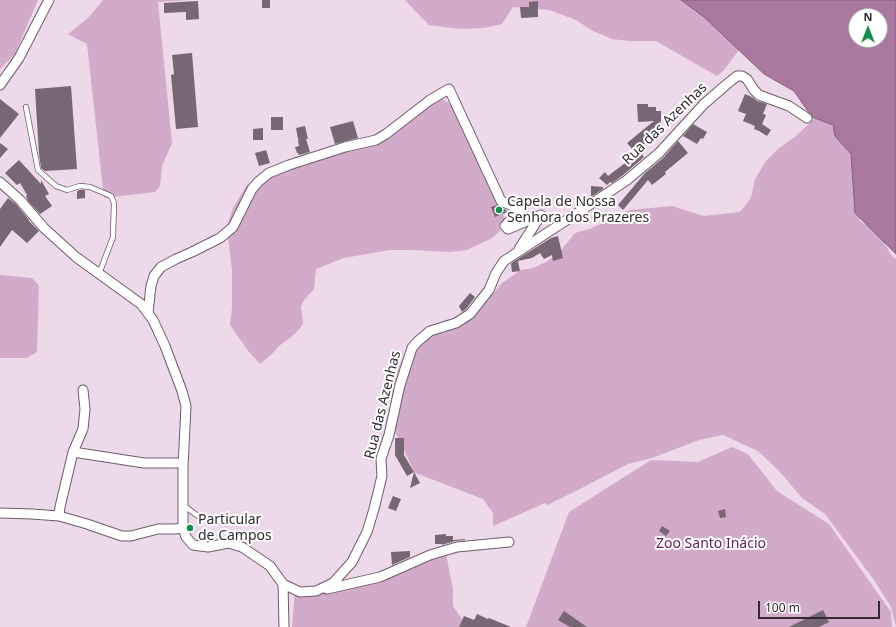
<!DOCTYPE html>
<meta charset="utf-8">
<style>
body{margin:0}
#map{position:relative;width:896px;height:627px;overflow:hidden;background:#edd9e9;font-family:"Noto Sans",sans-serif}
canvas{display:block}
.north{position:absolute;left:848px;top:8px;width:40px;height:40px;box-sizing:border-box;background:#fff;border:1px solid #adaaac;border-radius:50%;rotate:0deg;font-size:11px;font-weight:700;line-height:16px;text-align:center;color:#322a30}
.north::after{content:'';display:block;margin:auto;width:14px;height:18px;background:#148e4a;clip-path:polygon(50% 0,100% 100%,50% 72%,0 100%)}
.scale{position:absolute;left:758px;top:601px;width:122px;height:18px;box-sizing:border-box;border:2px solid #322a30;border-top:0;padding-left:5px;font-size:12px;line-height:14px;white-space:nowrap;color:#322a30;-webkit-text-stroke:3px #fff;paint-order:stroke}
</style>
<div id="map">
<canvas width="896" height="627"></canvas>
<div class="north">N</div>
<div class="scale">100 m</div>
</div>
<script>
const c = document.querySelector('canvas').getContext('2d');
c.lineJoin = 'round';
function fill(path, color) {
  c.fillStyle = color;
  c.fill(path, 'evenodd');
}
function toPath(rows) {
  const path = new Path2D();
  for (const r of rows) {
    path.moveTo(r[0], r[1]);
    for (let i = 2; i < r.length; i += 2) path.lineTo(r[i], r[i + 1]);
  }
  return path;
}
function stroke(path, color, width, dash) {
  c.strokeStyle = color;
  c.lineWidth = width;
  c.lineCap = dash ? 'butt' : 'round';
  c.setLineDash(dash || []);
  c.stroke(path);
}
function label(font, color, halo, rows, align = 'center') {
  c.font = font + ' "Noto Sans",sans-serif';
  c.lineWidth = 4;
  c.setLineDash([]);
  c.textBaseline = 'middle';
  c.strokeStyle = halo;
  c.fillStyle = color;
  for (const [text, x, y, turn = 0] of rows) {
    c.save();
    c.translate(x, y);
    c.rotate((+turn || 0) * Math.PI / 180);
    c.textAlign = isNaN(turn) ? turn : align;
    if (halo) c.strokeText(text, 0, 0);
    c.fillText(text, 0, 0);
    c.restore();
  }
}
fill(toPath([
 [0,0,38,0,15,54,0,69],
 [103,0,190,0,158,2,172,143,162,166,160,186,155,192,104,198,87,44,68,34,89,17],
 [405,0,683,0,708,17,739,50,724,70,717,76,656,41,629,41,612,39,591,30,576,20,549,10,513,7,502,24,484,28,460,29,429,25],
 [440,97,465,115,496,193,504,217,504,227,492,238,467,250,450,252,413,250,390,250,344,258,316,269,314,289,304,300,301,307,303,324,296,333,279,346,271,355,260,364,249,352,230,325,232,308,232,270,228,237,228,223,233,208,247,185,259,177,389,135],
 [817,116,824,121,833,126,845,137,858,168,860,221,878,232,891,255,896,259,896,627,891,607,874,580,825,514,802,498,780,472,758,451,723,435,699,440,652,458,628,464,576,491,547,505,545,503,493,526,493,513,483,499,413,472,412,467,399,439,391,425,391,410,392,388,397,370,404,357,415,342,430,329,445,320,466,316,482,307,502,283,521,270,533,268,548,261,562,249,575,233,590,229,630,210,672,206,704,216,740,212,751,198,755,179,766,161,778,149,796,136],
 [0,275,32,278,39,286,37,352,27,358,0,358],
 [732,447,748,454,777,491,829,524,891,612,892,627,526,627,569,512,651,460,698,462],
 [435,551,446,554,453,589,453,606,467,627,292,627,295,588,379,580]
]), '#d2abca');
const water = toPath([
 [681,0,896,0,896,254,855,213,851,154,835,136,833,125,812,117,794,91,764,74,704,17,681,0],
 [856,16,880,16,880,40,856,40,856,16]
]);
fill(water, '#a8789f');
stroke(water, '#85617e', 1);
fill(toPath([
 [262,0,270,0,270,8,262,8],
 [198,1,199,19,186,20,186,12,164,13,164,3],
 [538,1,538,17,521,18,520,7,529,7,529,2],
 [192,53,198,127,176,129,171,75,174,74,172,55],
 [71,86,77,169,45,171,41,168,39,154,35,89],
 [745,94,752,97,757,101,767,104,763,114,766,115,762,124,771,130,767,136,759,131,754,129,755,126,743,121,746,114,738,111],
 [0,99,19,114,0,138],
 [637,104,648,104,648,107,656,107,656,111,661,111,661,121,660,121,661,122,662,128,658,128,658,134,645,134,650,140,638,149,644,157,623,175,612,183,610,182,607,185,599,178,605,172,608,176,629,160,626,157,634,151,627,143,654,121,638,122],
 [271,117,283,117,283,130,271,130],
 [353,121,358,138,335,144,330,127],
 [693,124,707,132,703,139,701,138,697,144,683,136],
 [305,126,308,139,306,139,310,152,299,155,298,153,297,153,295,147,299,146,298,140,299,139,298,139,296,128],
 [263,128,263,140,253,140,253,129],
 [678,141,688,153,665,172,666,174,652,185,648,180,623,210,618,205,645,173,663,158],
 [0,143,8,149,0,158],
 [266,150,270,163,259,166,255,153],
 [19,160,41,184,41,180,49,194,45,196,52,206,40,214,28,201,26,196,27,195,20,183,17,185,5,173],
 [591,186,603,187,603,189,591,197],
 [80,190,85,190,85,198,77,199,77,191],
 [8,198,16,204,29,220,29,221,39,231,27,243,12,230,0,247,0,209],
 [497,205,500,207,506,210,507,212,495,217,491,207],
 [558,236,563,258,553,261,552,255,544,259,540,253,532,258,513,262,551,238],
 [518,261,520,271,512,272,511,264,513,262],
 [470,293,475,297,466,309,462,312,459,306],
 [395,438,404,438,404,455,414,472,407,476,395,455],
 [414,472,420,483,410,488],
 [393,496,401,499,396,511,388,508],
 [725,509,726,517,720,518,718,511],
 [662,526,670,531,666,536,659,531],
 [446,534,446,536,453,536,453,540,465,539,465,540,455,541,442,545,442,544,435,544,435,535],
 [410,551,410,557,392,565,391,552],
 [823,610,829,622,819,627,789,627],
 [564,611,587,627,570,627,558,620],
 [477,614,488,619,489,618,511,627,459,627,464,616,474,620]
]), '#776674');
const service = toPath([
 [26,107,38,170,56,186,67,190,80,186,90,187,111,196,114,203,113,237,99,274],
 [183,505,198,516,211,520,227,521]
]);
const minor = toPath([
 [0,85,19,58,49,0],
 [0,182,20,200,44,228,76,257,141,304,153,320,165,346,182,391,186,406,183,467,183,528,186,537,193,545,208,547,228,543,242,547,270,566,283,584,284,627],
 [148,313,151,286,154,276,161,267,176,259,192,252,220,238,233,227,252,189,258,182,269,173,289,165,345,147,376,140,386,134,430,100,449,89,501,201,520,209,505,226,508,229,541,215,519,249],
 [73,452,144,463,183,463],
 [0,513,32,514,59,516,87,524,110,532,122,536,131,536,158,529,175,529,183,528],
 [59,516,60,507,73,452,83,429,85,409,83,390],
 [283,584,300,592,316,591,333,583,352,562,367,532,374,509,382,476,381,459,389,435,400,385,412,348,417,342,430,331,456,323,470,314,489,290,496,273,504,261,582,210,627,180,659,153,704,104,727,84,737,76,742,76,747,79,754,90,759,95,789,106,807,118],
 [327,589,380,577,430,555,457,547,509,542]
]);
stroke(service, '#6c5c69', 6);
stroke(minor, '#6c5c69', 11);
stroke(service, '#fff', 4.5);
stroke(minor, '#fff', 9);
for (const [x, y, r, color] of [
 [499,210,4,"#148e4a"],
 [190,528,4,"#148e4a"]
]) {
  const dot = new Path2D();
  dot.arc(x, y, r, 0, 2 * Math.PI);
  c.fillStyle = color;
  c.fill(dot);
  stroke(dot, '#fff', 1.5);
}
label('14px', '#322a30', '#fff', [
 ["Rua das Azenhas",665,124,-44],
 ["Rua das Azenhas",383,405,-76]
]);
label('14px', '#322a30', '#fff', [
 ["Capela de Nossa",507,202],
 ["Senhora dos Prazeres",507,218],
 ["Particular",198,520],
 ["de Campos",198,536]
], 'left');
label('14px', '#5e2456', '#fff', [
 ["Zoo Santo Inácio",711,544]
]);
</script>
